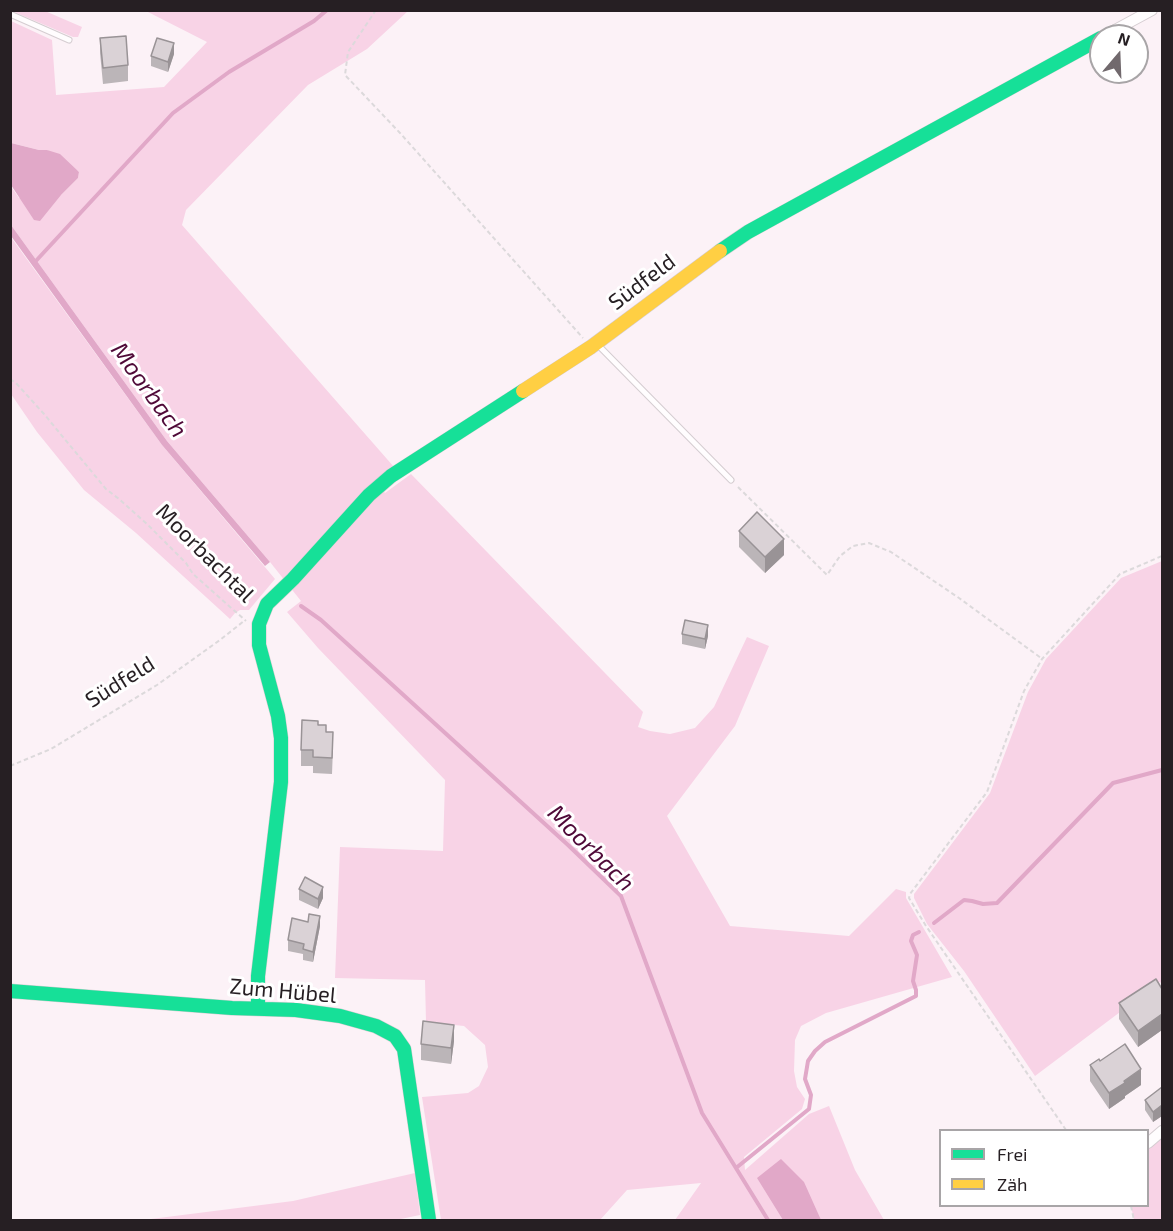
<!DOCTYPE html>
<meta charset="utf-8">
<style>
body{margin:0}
#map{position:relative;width:1173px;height:1231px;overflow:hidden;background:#fcf2f7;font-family:"Exo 2",sans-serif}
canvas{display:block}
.frame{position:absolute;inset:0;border:12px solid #261f23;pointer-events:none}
.legend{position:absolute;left:939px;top:1129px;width:210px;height:78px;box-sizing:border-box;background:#fff;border:2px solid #a8a5a7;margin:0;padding:8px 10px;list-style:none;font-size:18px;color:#261f23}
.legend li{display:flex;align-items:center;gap:12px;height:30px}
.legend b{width:30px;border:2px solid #a8a5a7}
.north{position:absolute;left:1089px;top:24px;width:60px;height:60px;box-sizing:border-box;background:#fff;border:2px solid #a8a5a7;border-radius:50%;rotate:19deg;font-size:16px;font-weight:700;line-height:24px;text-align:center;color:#261f23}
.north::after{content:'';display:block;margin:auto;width:21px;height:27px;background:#71696d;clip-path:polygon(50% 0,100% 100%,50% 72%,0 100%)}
</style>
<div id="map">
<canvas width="1173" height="1231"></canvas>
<div class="frame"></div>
<ul class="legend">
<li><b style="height:8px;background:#16e098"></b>Frei</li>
<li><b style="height:8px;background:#ffcf43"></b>Zäh</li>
</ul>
<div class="north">N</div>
</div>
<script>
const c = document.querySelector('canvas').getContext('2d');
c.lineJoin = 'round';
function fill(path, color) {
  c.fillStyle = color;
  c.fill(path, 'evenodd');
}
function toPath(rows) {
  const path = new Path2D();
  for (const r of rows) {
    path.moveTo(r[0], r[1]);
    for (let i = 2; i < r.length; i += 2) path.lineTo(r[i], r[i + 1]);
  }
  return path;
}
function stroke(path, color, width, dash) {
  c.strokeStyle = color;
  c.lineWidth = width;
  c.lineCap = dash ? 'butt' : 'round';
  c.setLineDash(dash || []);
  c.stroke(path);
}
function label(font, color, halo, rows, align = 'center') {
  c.font = font + ' "Exo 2",sans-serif';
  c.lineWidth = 6;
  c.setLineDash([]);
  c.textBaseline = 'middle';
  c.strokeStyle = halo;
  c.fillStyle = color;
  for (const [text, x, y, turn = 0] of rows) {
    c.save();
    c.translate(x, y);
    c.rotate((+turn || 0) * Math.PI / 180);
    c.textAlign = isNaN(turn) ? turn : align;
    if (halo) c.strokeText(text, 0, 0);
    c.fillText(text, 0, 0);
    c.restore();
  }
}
fill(toPath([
 [12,11,45,11,82,27,78,37,73,37],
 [146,11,408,11,367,49,308,85,186,210,182,225,394,467,376,482,385,493,411,474,643,712,638,727,650,731,670,734,695,728,714,707,747,637,769,646,735,726,667,816,730,926,849,936,896,889,906,892,906,898,952,977,826,1013,801,1026,795,1040,794,1071,797,1087,805,1099,802,1109,744,1157,745,1170,809,1114,829,1106,855,1170,884,1220,675,1220,701,1183,627,1190,600,1220,441,1220,422,1097,468,1093,479,1086,488,1067,485,1045,464,1026,426,1022,425,980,335,978,340,847,443,851,445,780,318,648,287,612,301,601,270,562,167,441,11,225,10,185,19,198,61,195,78,178,79,172,47,150,39,150,11,143,11,21,52,40,56,95,164,87,207,42],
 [10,236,162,445,275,579,249,610,240,610,235,613,230,619,136,533,84,490,37,432,11,394],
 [1162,561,1162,984,1160,982,1035,1076,964,971,927,924,914,898,914,894,990,793,1028,692,1046,659,1121,578],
 [1162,1138,1162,1220,1134,1220,1131,1206,1148,1206,1148,1149],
 [415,1173,420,1215,396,1220,143,1220,293,1201]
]), '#f8d3e6');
fill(toPath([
 [11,143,39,150,47,150,60,154,79,172,78,178,61,195,40,221,34,220,11,185],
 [11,225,167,441,270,562,265,566,162,445,11,236],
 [781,1159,804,1182,821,1220,783,1220,757,1178]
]), '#e1a8c8');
stroke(toPath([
 [34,263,173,113,229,72,314,21,327,10],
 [301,606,321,620,387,680,568,845,621,896,702,1113,768,1220],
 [934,923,964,900,972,901,983,904,997,903,1113,783,1162,770],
 [736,1168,809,1109,811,1095,805,1079,808,1061,815,1051,825,1042,916,996,916,990,913,981,917,955,911,941,913,935,919,932]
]), '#e1a8c8', 4);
const lane = toPath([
 [10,14,69,40],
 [598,345,731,480]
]);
const street = toPath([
 [1104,36,1152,10],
 [1148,1143,1162,1131]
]);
const fast = toPath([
 [720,251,748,232,1101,38],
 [10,991,232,1008,296,1010,340,1016,376,1026,395,1036,404,1049,429,1220],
 [258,1008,258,976,281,782,281,738,278,716,259,645,259,624,267,604,293,579,369,495,391,476,523,391]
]);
const slow = toPath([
 [523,391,591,347,720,251]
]);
stroke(lane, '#d5cdd1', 7);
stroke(street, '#d5cdd1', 12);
stroke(fast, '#d5cdd1', 15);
stroke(slow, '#d5cdd1', 15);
stroke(toPath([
 [376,10,348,52,345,75,400,133,583,338],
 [10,379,16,383,44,414,106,489,119,499,148,525,186,563,193,574,246,621],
 [738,487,827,575,840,556,853,546,869,543,891,552,959,598,1041,658],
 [10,766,51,749,157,685,220,640,244,621],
 [1066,1130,926,926,909,898,910,894,987,792,1024,691,1042,659,1120,574,1162,556],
 [1131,1206,1134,1220]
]), '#dcd9db', 2, [4.5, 3]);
stroke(lane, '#fffdfe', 5);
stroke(street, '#fffdfe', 10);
stroke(fast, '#16e098', 14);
stroke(slow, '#ffcf43', 14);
fill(toPath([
 [100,38,128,65,128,81,103,84,100,53],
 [174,54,168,72,151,66,151,56],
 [739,531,784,555,765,573,739,547],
 [682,634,708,636,705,649,682,644],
 [318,725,326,732,333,748,332,774,313,773,313,766,301,766,301,750],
 [299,889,323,898,318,909,299,900],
 [320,926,313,962,303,960,303,954,288,951,288,940],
 [1162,989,1162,1030,1138,1047,1119,1019,1119,1003],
 [454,1041,451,1064,421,1060,421,1044],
 [1100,1061,1141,1085,1125,1096,1125,1098,1109,1109,1090,1081,1090,1065],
 [1162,1087,1162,1116,1153,1122,1145,1110,1145,1100]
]), '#bbb5b8');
fill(toPath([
 [174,43,174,54,168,72,168,62],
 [784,539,784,555,765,573,765,557],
 [708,625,708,636,705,649,705,639],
 [323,887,323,898,318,909,318,899],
 [320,916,320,926,313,962,313,952],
 [1162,1014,1162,1030,1138,1047,1138,1031],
 [454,1025,454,1041,451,1064,451,1048],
 [1141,1069,1141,1085,1125,1096,1125,1098,1109,1109,1109,1093,1124,1081],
 [1162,1105,1162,1116,1153,1122,1153,1112]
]), '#999396');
const building = toPath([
 [126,36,128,65,103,68,100,38,126,36],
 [157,38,174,43,168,62,151,56,157,38],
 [757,512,784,539,765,557,739,531,757,512],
 [685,620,708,625,705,639,682,634,685,620],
 [302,720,318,721,318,725,326,725,326,732,333,732,332,758,313,757,313,750,301,750,302,720],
 [305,877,323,887,318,899,299,889,305,877],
 [309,914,320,916,313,952,303,949,304,944,288,940,292,918,308,922,309,914],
 [1156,979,1162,989,1162,1014,1138,1031,1119,1003,1156,979],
 [423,1021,454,1025,451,1048,421,1044,423,1021],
 [1125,1044,1141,1069,1124,1081,1125,1083,1109,1093,1090,1065,1099,1059,1100,1061,1125,1044],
 [1162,1087,1162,1105,1153,1112,1145,1100,1162,1087]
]);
fill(building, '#dad2d6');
stroke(building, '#999396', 1.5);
label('22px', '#261f23', '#fff', [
 ["Südfeld",642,282,-37],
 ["Moorbachtal",205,553,45],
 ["Südfeld",120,682,-32],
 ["Zum Hübel",283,991,5]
]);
label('italic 24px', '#4f0938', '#fff', [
 ["Moorbach",149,390,54],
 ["Moorbach",591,848,45]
]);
</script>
